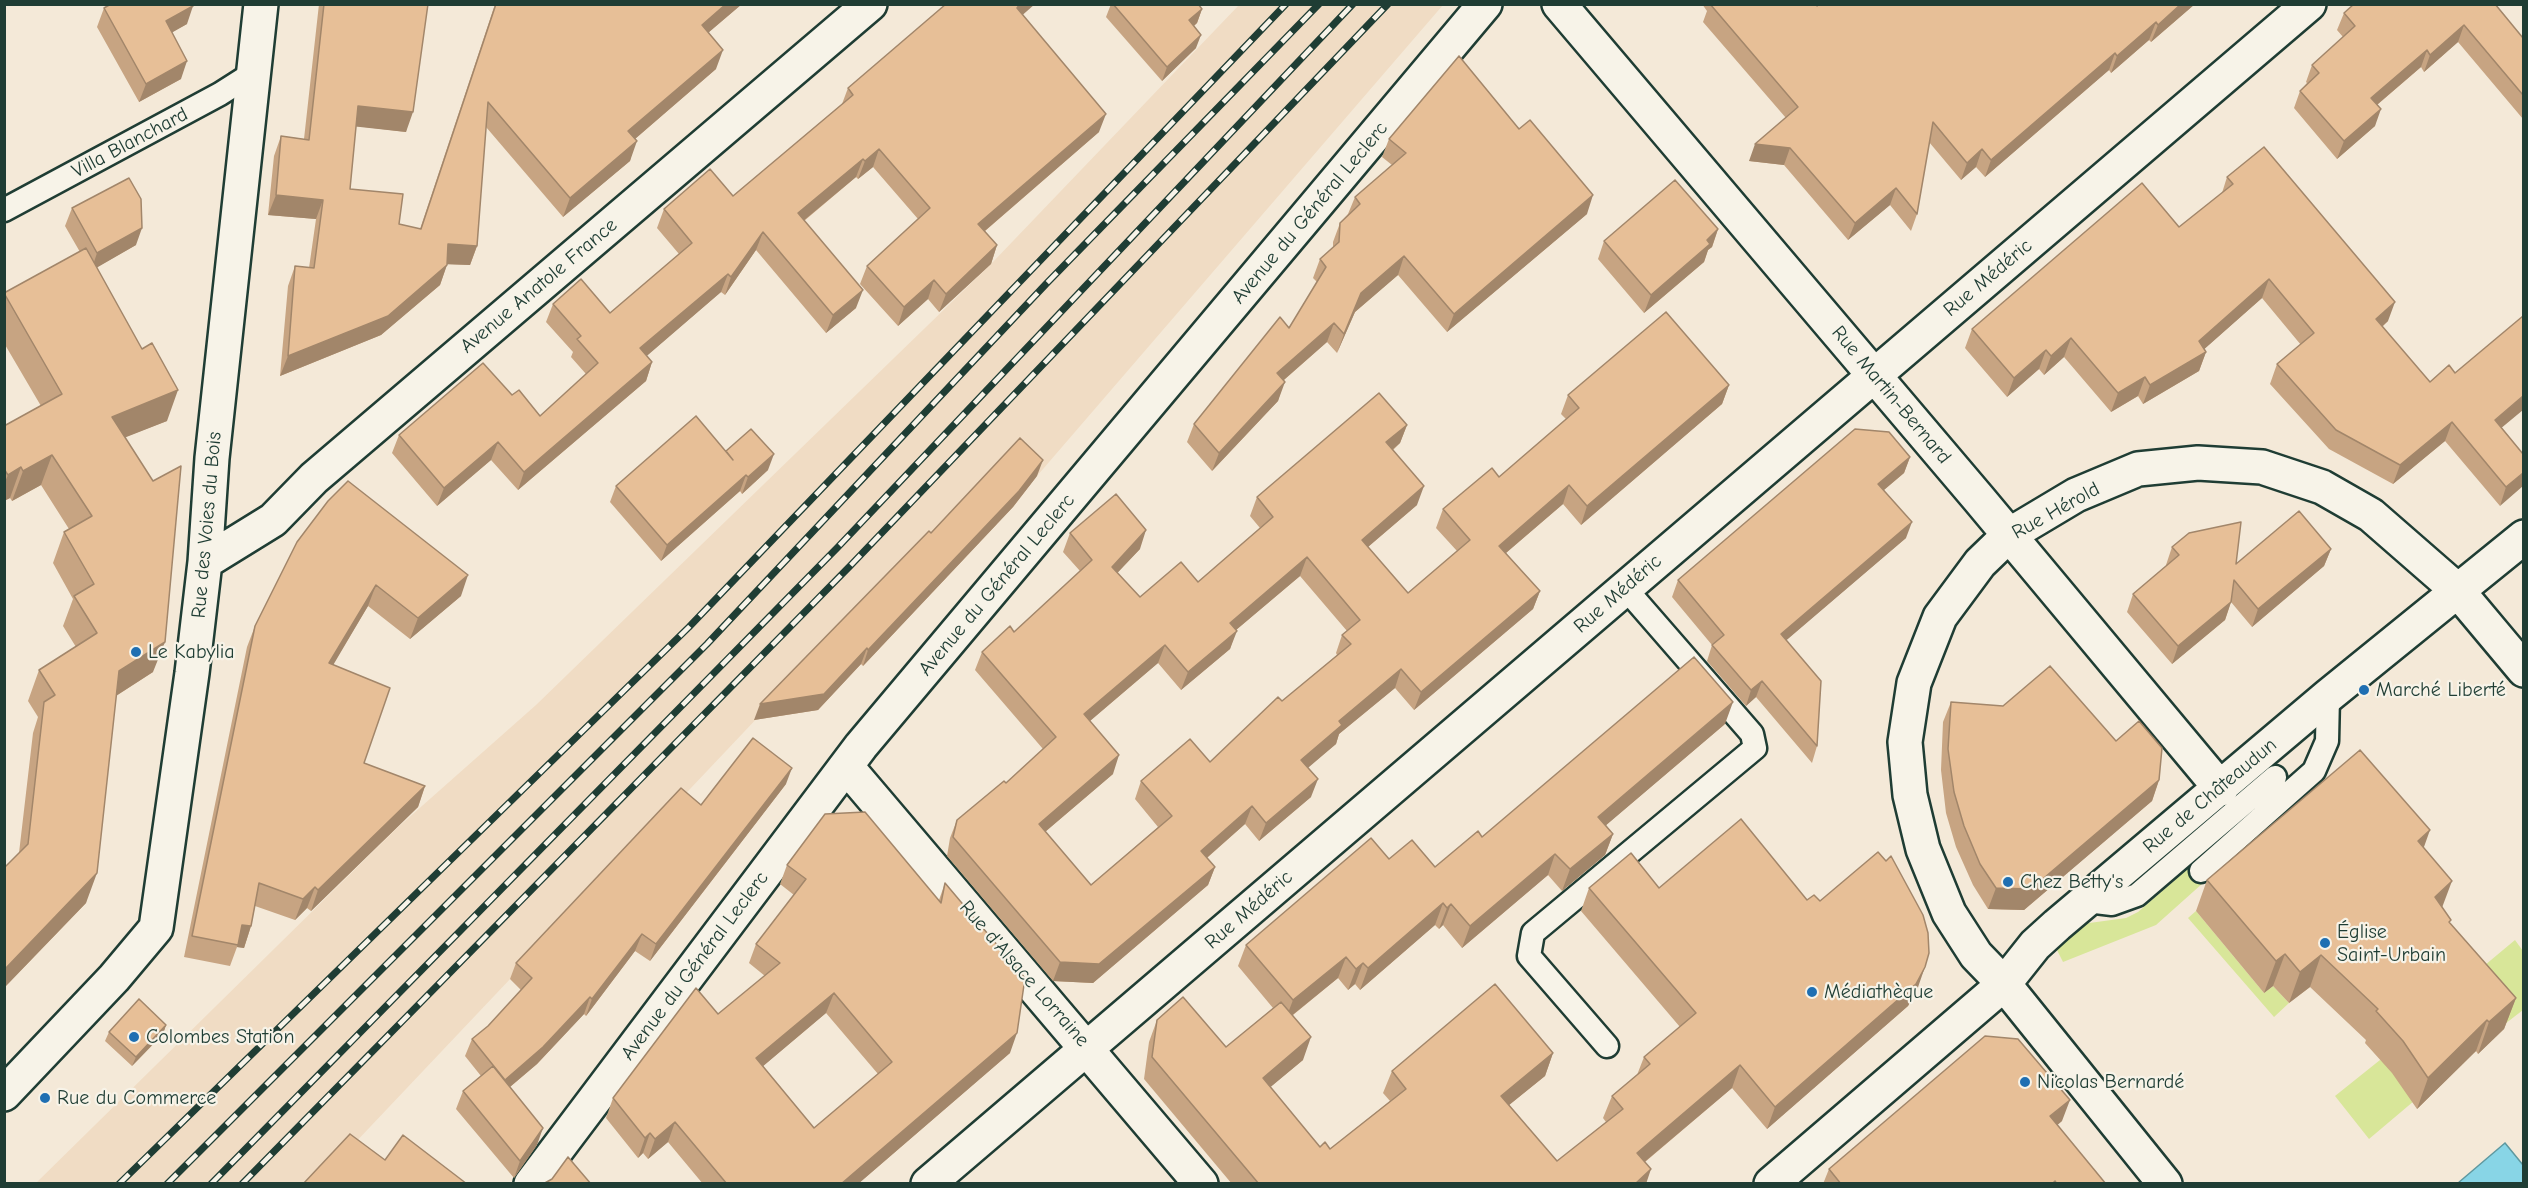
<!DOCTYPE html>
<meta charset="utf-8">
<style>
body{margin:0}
#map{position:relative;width:2528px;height:1188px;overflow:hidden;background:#f4e9d8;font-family:"Comic Neue",sans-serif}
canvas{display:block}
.frame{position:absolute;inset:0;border:6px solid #1f3d34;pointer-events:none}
</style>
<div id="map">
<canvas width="2528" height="1188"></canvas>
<div class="frame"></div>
</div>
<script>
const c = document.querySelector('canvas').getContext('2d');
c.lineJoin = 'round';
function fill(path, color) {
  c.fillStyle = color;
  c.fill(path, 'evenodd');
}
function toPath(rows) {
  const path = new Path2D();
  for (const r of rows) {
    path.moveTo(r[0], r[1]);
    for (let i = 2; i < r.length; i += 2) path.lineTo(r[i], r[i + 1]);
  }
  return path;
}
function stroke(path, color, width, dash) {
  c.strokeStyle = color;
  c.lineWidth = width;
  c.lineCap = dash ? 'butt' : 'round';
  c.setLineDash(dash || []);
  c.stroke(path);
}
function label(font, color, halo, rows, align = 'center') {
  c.font = font + ' "Comic Neue",sans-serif';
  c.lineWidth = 4.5;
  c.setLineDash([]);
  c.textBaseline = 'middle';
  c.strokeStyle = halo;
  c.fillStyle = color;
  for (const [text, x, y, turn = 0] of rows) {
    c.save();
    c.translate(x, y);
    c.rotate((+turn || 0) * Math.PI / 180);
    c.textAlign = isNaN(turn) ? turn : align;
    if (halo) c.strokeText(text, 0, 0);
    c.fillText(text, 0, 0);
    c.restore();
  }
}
fill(toPath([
 [1239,5,1443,5,1037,476,1014,455,779,695,317,1183,35,1184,396,829,536,705,991,264]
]), '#f0dcc4');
fill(toPath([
 [2190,867,2203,883,2156,925,2063,962,2055,946,2082,924,2126,918,2138,912],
 [2196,911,2264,993,2273,986,2289,1003,2274,1017,2188,918],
 [2515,940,2523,951,2523,1010,2501,1027,2461,985],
 [2380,1060,2385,1061,2414,1101,2369,1139,2335,1096]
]), '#d8e699');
const water = toPath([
 [2505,1143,2523,1165,2523,1183,2458,1183,2505,1143]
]);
fill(water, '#88d5e6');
stroke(water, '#5e989f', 1.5);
const lane = toPath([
 [4,210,220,94,253,73],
 [2201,871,2314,771,2327,741,2328,696],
 [2087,901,2112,904,2137,895,2275,777],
 [1607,1046,1529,956,1533,933,1755,748,1752,734,1625,588]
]);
const street = toPath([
 [1559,4,1979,499,2221,789],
 [205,562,273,520,314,478,870,4],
 [846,766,1201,1184],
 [4,1094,114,978,156,928,192,673,205,562,212,458,261,4],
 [531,1184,861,746,1485,4],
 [928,1184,2309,4],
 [1771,1184,2004,984,2035,945,2057,925,2328,696,2524,537],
 [2165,1184,2004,984,1976,955,1949,913,1923,849,1910,795,1905,742,1914,683,1940,617,1980,563,2009,535,2076,495,2138,469,2198,463,2262,467,2322,487,2371,515,2457,590,2524,670]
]);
stroke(lane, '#1f3d34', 27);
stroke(street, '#1f3d34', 38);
stroke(lane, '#f7f3e8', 22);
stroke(street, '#f7f3e8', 33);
const rail = toPath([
 [119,1184,689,627,1286,4],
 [167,1184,707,644,1046,284,1319,4],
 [211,1184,838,547,1353,4],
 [242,1184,851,565,1388,4]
]);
stroke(rail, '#1f3d34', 7);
stroke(rail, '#f7f3e8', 4.5, [14]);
fill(toPath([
 [319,4,428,4,406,132,356,126,350,189,399,224,420,229,495,4,742,4,709,32,716,69,635,139,630,161,563,217,486,127,477,246,470,265,447,264,440,285,381,335,280,376,288,286,295,266,309,268,316,219,268,215,274,156,281,136,304,139],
 [1111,4,1198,4,1202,9,1197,23,1194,26,1196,48,1162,81,1106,17],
 [1702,4,1816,4,1817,6,1819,4,2195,4,2151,42,2149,40,2111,73,2109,70,1985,177,1976,167,1961,180,1929,142,1917,214,1911,231,1890,205,1848,240,1784,165,1749,161,1786,118,1703,22,1707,11],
 [2495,4,2523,38,2523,119,2458,42,2424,72,2421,67,2377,105,2375,126,2337,159,2294,108,2300,91,2307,83,2306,82,2312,65,2343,37,2337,30,2344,13],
 [104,8,187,24,172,32,181,79,139,102,97,27],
 [1023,15,1099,132,985,231,997,245,991,264,939,312,928,299,898,326,860,284,867,266,918,219,873,167,858,179,856,177,804,221,856,308,826,333,756,250,725,295,721,292,646,356,652,362,646,381,518,490,491,460,437,506,392,453,399,435,512,395,540,416,586,374,571,357,573,352,546,322,553,304,610,313,679,254,657,228,664,209,733,196,842,104,848,88],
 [1389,139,1587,214,1447,332,1398,275,1355,312,1337,353,1327,342,1284,380,1278,401,1212,471,1187,442,1194,424,1289,328,1317,282,1313,278,1320,259,1333,247,1333,242,1340,223,1348,214,1355,197,1392,165,1382,157],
 [2227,177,2388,321,2382,327,2430,382,2502,428,2523,454,2500,506,2445,441,2393,484,2329,449,2270,384,2277,364,2301,345,2262,298,2204,349,2206,352,2199,371,2143,404,2138,396,2111,412,2064,357,2044,375,2039,369,2007,397,1965,348,1972,329,2179,227,2222,193],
 [72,208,136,245,97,267,167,421,125,437,153,672,116,696,86,903,4,988,4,868,19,853,33,733,38,717,28,701,39,670,76,647,63,626,73,599,53,563,64,532,69,529,41,485,12,501,10,498,4,501,4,426,41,406,4,343,4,293,80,252,65,226],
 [1718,229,1712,247,1708,250,1704,262,1644,313,1598,259,1604,241],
 [1729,385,1722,404,1581,525,1563,504,1506,553,1540,591,1533,609,1414,710,1395,688,1339,734,1336,744,1308,767,1311,797,1259,841,1245,824,1207,858,1215,867,1208,885,1093,983,1053,981,947,856,950,838,957,820,1006,783,1043,749,975,670,982,652,1014,632,1080,571,1063,552,1070,533,1140,549,1117,573,1140,597,1198,582,1260,528,1250,516,1257,497,1407,425,1400,443,1393,450,1417,505,1368,547,1408,593,1457,551,1436,528,1443,509,1499,477,1566,419,1561,414,1568,395],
 [1300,576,1347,631,1342,635,1336,653,1337,655,1210,762,1141,781,1135,799,1158,827,1091,885,1045,832,1113,774,1090,721,1158,663,1181,690,1230,649,1236,630],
 [726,451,768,470,742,494,740,491,661,561,610,502,616,486],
 [1910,457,1904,473,1884,490,1906,538,1786,640,1817,746,1812,763,1756,697,1746,706,1707,661,1712,645,1672,597,1678,580],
 [1037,476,1013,507,863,666,861,664,818,710,754,720,931,533],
 [297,542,461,596,410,639,368,606,333,664,364,763,425,786,418,807,311,911,307,908,295,920,255,906,251,926,244,948,237,947,230,966,184,957,247,647,255,626],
 [2172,547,2236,564,2331,549,2324,566,2252,627,2231,602,2225,620,2172,664,2127,612,2133,594,2167,565,2166,565],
 [1951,702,2116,741,2159,780,2152,801,2024,910,1988,909,1973,885,1956,847,1946,813,1941,770,1943,722],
 [1725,724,1606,825,1613,834,1605,855,1562,891,1548,875,1462,948,1443,925,1439,929,1435,925,1360,990,1355,984,1348,990,1338,978,1293,1015,1303,1060,1270,1087,1320,1147,1330,1149,1390,1101,1383,1093,1392,1071,1553,1053,1545,1076,1509,1105,1557,1161,1606,1122,1603,1118,1612,1096,1637,1075,1644,1057,1680,1027,1581,911,1589,888,1659,888,1820,901,1917,990,1908,1006,1767,1129,1732,1088,1645,1162,1646,1184,1232,1184,1144,1079,1149,1042,1157,1020,1226,1047,1273,1008,1238,966,1246,945,1389,859,1435,867,1482,837],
 [786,784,650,961,635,951,586,1016,584,1014,537,1064,510,1087,537,1145,514,1178,456,1109,463,1091,481,1076,465,1056,472,1039,488,1026,521,990,510,979,516,963,701,805],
 [2424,848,2442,907,2450,923,2516,998,2504,1029,2478,1054,2476,1051,2417,1109,2392,1073,2365,1043,2366,1040,2310,987,2289,1003,2273,986,2264,993,2196,911,2207,880],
 [787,865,939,900,945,883,1010,1053,858,1184,703,1184,668,1142,648,1159,643,1153,638,1158,606,1118,613,1098,718,1014,765,976,749,963,756,944,794,895,780,884],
 [826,1013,878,1074,814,1128,763,1066],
 [166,1025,163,1034,132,1066,105,1041,109,1032],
 [2062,1121,2057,1125,2106,1184,1823,1184,1829,1169]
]), '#c7a482');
fill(toPath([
 [726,4,742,4,695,44,702,25],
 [1020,4,1035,4,1010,26,1017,8],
 [2181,4,2195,4,2151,42,2158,25],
 [193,6,187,24,159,40,166,21],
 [1202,9,1197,23,1184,34,1189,20],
 [2156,22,2149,40,2111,73,2117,56],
 [2464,25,2458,42,2424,72,2430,55],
 [1201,35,1196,48,1162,81,1167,67],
 [723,50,716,69,621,151,628,131],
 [2427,50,2421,67,2365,115,2371,98],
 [2115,53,2109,70,1985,177,1991,160],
 [187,61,181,79,139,102,146,84],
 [358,106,413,112,406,132,351,126],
 [2381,109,2375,126,2337,159,2344,141],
 [1106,114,1099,132,972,242,978,224],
 [637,141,630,161,563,217,570,198],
 [1755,144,1790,148,1784,165,1749,161],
 [879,149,873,167,858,179,865,161],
 [1982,149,1976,167,1961,180,1967,163],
 [863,159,856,177,791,231,798,213],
 [1896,188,1890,205,1848,240,1855,223],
 [276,195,323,200,316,219,268,215],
 [1593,195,1587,214,1447,332,1454,314],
 [142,228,136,245,91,271,97,253],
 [1718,229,1712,247,1708,250,1704,262,1644,313,1651,295],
 [763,232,756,250,725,295,731,277],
 [448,244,477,246,470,265,441,264],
 [997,245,991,264,939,312,946,294],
 [1404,256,1398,275,1355,312,1337,353,1344,334,1361,293],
 [447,265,440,285,381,335,280,376,288,356],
 [728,274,721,292,634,367,640,348],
 [2269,279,2262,298,2192,360,2199,341],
 [934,280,928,299,898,326,904,307],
 [863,290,856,308,826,333,833,315],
 [2395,302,2388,321,2369,338,2376,319],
 [1334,323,1327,342,1270,392,1277,373],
 [2071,338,2064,357,2044,375,2051,356],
 [2046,350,2039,369,2007,397,2014,378],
 [2206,352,2199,371,2143,404,2150,385],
 [652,362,646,381,518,490,524,472],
 [2145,377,2138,396,2111,412,2118,393],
 [1285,382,1278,401,1212,471,1219,453],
 [1729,385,1722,404,1581,525,1587,506],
 [178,390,167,421,101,447,112,417],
 [2523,396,2523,410,2488,439,2495,420],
 [2452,422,2445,441,2393,484,2400,465],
 [1407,425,1400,443,1379,461,1386,442],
 [498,442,491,460,437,506,444,488],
 [774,454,768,470,742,494,748,477],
 [52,455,41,485,12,501,23,471],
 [1910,457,1904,473,1872,500,1878,484],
 [1043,460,1037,476,1013,507,863,666,868,650],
 [21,467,10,498,4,501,4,484,8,475],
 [2523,473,2523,486,2500,506,2506,487],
 [746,475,740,491,661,561,667,545],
 [1569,485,1563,504,1493,564,1499,546],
 [1424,486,1417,505,1355,558,1362,540],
 [1912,522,1906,538,1775,650,1781,634],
 [1146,530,1140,549,1105,586,1112,567],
 [2331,549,2324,566,2252,627,2258,609],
 [1307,557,1300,576,1223,641,1230,623],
 [468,575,461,596,410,639,418,618],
 [376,585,368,606,322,684,329,663],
 [1540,591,1533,609,1414,710,1421,692],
 [2231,602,2225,620,2172,664,2178,646],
 [1237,631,1230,649,1181,690,1188,672],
 [165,642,153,672,108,701,119,671],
 [1165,645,1158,663,1077,732,1084,714],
 [867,648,861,664,818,710,754,720,760,704],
 [1401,669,1395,688,1339,734,1336,744,1295,779,1301,760,1339,721],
 [1762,681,1756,697,1746,706,1751,690],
 [1733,702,1725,724,1591,838,1598,817],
 [1119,755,1113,774,1032,843,1039,824],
 [792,768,786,784,650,961,656,944],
 [1318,779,1311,797,1259,841,1266,823],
 [2159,780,2152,801,2024,910,1988,909,1996,888],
 [425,786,418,807,311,911,318,890],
 [1252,806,1245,824,1194,869,1201,851],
 [2430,830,2419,861,2418,841],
 [1613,834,1605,855,1562,891,1570,869],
 [1555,854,1548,875,1462,948,1470,926],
 [1215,867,1208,885,1093,983,1053,981,1060,962],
 [97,873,86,903,4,988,4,970],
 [2452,881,2440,913,2435,897],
 [315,887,307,908,295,920,303,899],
 [1443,903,1435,925,1360,990,1368,968],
 [1451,904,1443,925,1439,929,1447,908],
 [242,925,251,926,244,948,237,947],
 [642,934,635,951,586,1016,592,999],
 [2285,954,2273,986,2264,993,2276,961],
 [2321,955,2310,987,2289,1003,2300,972],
 [1346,957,1338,978,1285,1021,1293,1000],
 [1363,963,1355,984,1348,990,1356,969],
 [1925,967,1917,990,1908,1006,1767,1129,1775,1107],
 [834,993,826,1013,749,1078,756,1058],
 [590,997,584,1014,537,1064,498,1097,504,1080],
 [2516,998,2504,1029,2478,1054,2489,1022],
 [2487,1020,2476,1051,2417,1109,2428,1078],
 [166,1025,163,1034,132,1066,136,1057],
 [1017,1033,1010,1053,858,1184,841,1184],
 [1311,1037,1303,1060,1255,1100,1263,1078],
 [1553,1053,1545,1076,1493,1118,1501,1096],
 [1740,1065,1732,1088,1629,1175,1637,1153],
 [2070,1100,2062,1121,2042,1138,2050,1116],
 [675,1122,668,1142,648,1159,655,1139],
 [543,1128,537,1145,514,1178,520,1161],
 [650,1133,643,1153,638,1158,645,1138],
 [1651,1169,1646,1184,1635,1184]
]), '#a2866a');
const building = toPath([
 [111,4,192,4,193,6,166,21,187,61,146,84,104,8,111,4],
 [324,4,428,4,413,112,358,106,350,189,403,194,399,224,421,229,496,4,726,4,702,25,723,50,628,131,637,141,570,198,488,102,477,246,448,244,447,265,388,316,288,356,295,266,314,268,323,200,276,195,281,136,309,140,324,4],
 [946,4,1020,4,1017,8,1106,114,978,224,997,245,946,294,934,280,904,307,867,266,930,208,879,149,865,161,863,159,798,213,863,290,833,315,763,232,731,277,728,274,640,348,652,362,524,472,498,442,444,488,399,435,483,363,512,395,519,390,540,416,598,363,577,339,581,336,553,304,581,279,610,313,692,243,664,209,710,169,733,196,853,95,848,88,946,4],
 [1113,4,1198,4,1202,9,1189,20,1201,35,1167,67,1113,4],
 [1710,4,1816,4,1817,6,1819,4,2181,4,2158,25,2156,22,2117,56,2115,53,1991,160,1982,149,1967,163,1933,122,1917,214,1896,188,1855,223,1790,148,1755,144,1798,107,1710,4],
 [2354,4,2495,4,2523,38,2523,95,2464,25,2430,55,2427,50,2371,98,2381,109,2344,141,2300,91,2319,73,2312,65,2355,26,2344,13,2354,4],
 [1459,56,1519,129,1530,120,1593,195,1454,314,1404,256,1361,293,1344,334,1334,323,1277,373,1285,382,1219,453,1194,424,1280,317,1289,328,1326,267,1320,259,1339,242,1340,223,1360,204,1355,197,1406,153,1389,139,1459,56],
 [2264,147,2395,302,2376,319,2430,382,2449,365,2455,373,2523,316,2523,396,2495,420,2523,454,2523,473,2506,487,2452,422,2400,465,2336,430,2277,364,2314,333,2269,279,2199,341,2206,352,2150,385,2145,377,2118,393,2071,338,2051,356,2046,350,2014,378,1972,329,2142,183,2179,227,2233,184,2227,177,2264,147],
 [129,178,141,199,142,228,97,253,72,208,129,178],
 [1675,180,1718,229,1707,240,1710,244,1651,295,1604,241,1675,180],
 [86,248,142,349,152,343,178,390,112,417,153,481,181,466,165,642,119,671,97,873,4,970,4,868,28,844,44,702,55,695,39,670,97,633,74,596,94,584,64,532,92,516,52,455,23,471,21,467,8,475,4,469,4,426,62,394,4,293,86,248],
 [1666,312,1729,385,1587,506,1569,485,1499,546,1540,591,1421,692,1401,669,1339,721,1342,725,1301,760,1318,779,1266,823,1252,806,1201,851,1215,867,1099,964,1060,962,953,837,957,820,1004,781,1006,783,1056,737,982,652,1010,626,1014,632,1092,560,1070,533,1116,494,1146,530,1112,567,1140,597,1181,562,1198,582,1273,517,1257,497,1379,393,1407,425,1386,442,1424,486,1362,540,1408,593,1470,540,1443,509,1492,468,1499,477,1579,408,1568,395,1666,312],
 [1307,557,1360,620,1342,635,1351,644,1282,701,1278,697,1210,762,1190,739,1141,781,1172,816,1091,885,1039,824,1119,755,1084,714,1165,645,1188,672,1237,631,1230,623,1307,557],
 [696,416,733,460,726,451,751,429,774,454,748,477,746,475,667,545,616,486,696,416],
 [1855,429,1889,432,1910,457,1878,484,1912,522,1781,634,1821,681,1817,746,1762,681,1751,690,1712,645,1724,635,1678,580,1855,429],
 [1020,438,1043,460,1019,491,868,650,867,648,824,694,760,704,929,531,931,533,1020,438],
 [348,481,468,575,418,618,376,585,329,663,390,688,364,763,425,786,318,890,315,887,303,899,259,883,251,926,242,925,238,945,192,936,255,626,297,542,328,501,348,481],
 [2299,511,2331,549,2258,609,2234,580,2231,602,2178,646,2133,594,2179,555,2172,547,2189,533,2241,522,2236,564,2299,511],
 [1694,657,1733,702,1598,817,1613,834,1570,869,1555,854,1470,926,1451,904,1447,908,1443,903,1368,968,1363,963,1356,969,1346,957,1293,1000,1246,945,1371,838,1389,859,1412,840,1435,867,1478,831,1482,837,1694,657],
 [2050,666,2116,741,2139,721,2162,748,2159,780,2031,889,1996,888,1980,864,1964,826,1954,792,1948,749,1951,702,2003,706,2050,666],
 [753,738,792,768,656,944,642,934,592,999,590,997,543,1047,505,1080,472,1039,488,1026,532,978,516,963,681,788,701,805,753,738],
 [2360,750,2430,830,2418,841,2452,881,2435,897,2451,920,2449,922,2516,998,2489,1022,2487,1020,2428,1078,2403,1041,2376,1011,2378,1009,2321,955,2300,972,2285,954,2276,961,2207,880,2360,750],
 [865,812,941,903,945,883,1025,978,1017,1033,841,1184,727,1184,675,1122,655,1139,650,1133,645,1138,613,1098,696,988,718,1014,780,963,756,944,806,879,787,865,825,814,865,812],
 [834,993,892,1062,814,1128,756,1058,834,993],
 [1741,819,1807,900,1814,895,1820,901,1878,852,1886,861,1891,856,1923,915,1928,933,1929,953,1925,967,1916,984,1775,1107,1740,1065,1637,1153,1651,1169,1635,1184,1259,1184,1152,1057,1157,1020,1183,997,1226,1047,1281,1002,1311,1037,1263,1078,1320,1147,1325,1142,1330,1149,1406,1089,1392,1071,1495,984,1553,1053,1501,1096,1557,1161,1623,1109,1612,1096,1650,1064,1644,1057,1696,1013,1589,888,1631,853,1659,888,1741,819],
 [139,999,166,1025,136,1057,109,1032,139,999],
 [1985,1036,2018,1039,2070,1100,2050,1116,2106,1184,2057,1184,2055,1181,2052,1184,1841,1184,1829,1169,1985,1036],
 [493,1066,543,1128,520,1161,463,1091,493,1066],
 [350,1134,385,1160,403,1135,467,1184,303,1184,350,1134],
 [568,1157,591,1184,543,1184,552,1179,568,1157]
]);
fill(building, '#e7bf97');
stroke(building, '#a2866a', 1.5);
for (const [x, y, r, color] of [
 [136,652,6,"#1f6fb2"],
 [2364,690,6,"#1f6fb2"],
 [2008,882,6,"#1f6fb2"],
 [2325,943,6,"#1f6fb2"],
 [1812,992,6,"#1f6fb2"],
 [134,1037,6,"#1f6fb2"],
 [2025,1082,6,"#1f6fb2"],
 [45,1098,6,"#1f6fb2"]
]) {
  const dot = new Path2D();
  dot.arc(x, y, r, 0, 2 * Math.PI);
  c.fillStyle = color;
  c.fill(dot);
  stroke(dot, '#f7f3e8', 2);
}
label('20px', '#1f3d34', '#f7f3e8', [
 ["Villa Blanchard",130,143,-28],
 ["Avenue du Général Leclerc",1310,213,-50],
 ["Rue Médéric",1988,278,-40],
 ["Avenue Anatole France",539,286,-40],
 ["Rue Martin-Bernard",1891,395,50],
 ["Rue Hérold",2056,511,-29],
 ["Rue des Voies du Bois",207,525,-85],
 ["Avenue du Général Leclerc",997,585,-50],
 ["Rue Médéric",1618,594,-41],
 ["Rue de Châteaudun",2210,796,-40],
 ["Rue Médéric",1249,910,-41],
 ["Avenue du Général Leclerc",695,966,-53],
 ["Rue d'Alsace Lorraine",1024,974,49]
]);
label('20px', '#1f3d34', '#f7f3e8', [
 ["Le Kabylia",148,652],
 ["Marché Liberté",2376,690],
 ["Chez Betty's",2020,882],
 ["Église",2337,932],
 ["Saint-Urbain",2337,955],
 ["Médiathèque",1824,992],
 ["Colombes Station",146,1037],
 ["Nicolas Bernardé",2037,1082],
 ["Rue du Commerce",57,1098]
], 'left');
</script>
